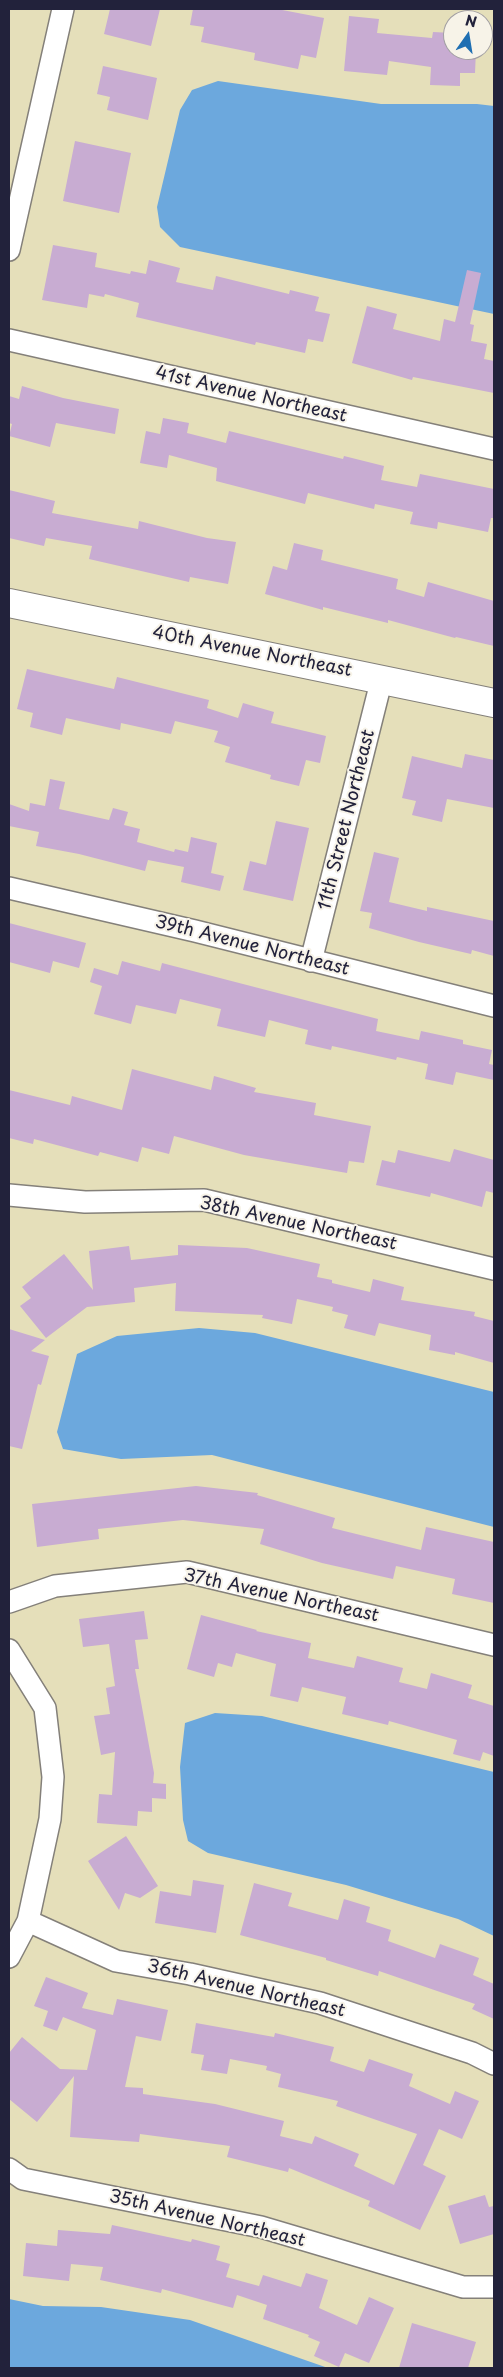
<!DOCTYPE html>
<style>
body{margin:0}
#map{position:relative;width:503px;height:2377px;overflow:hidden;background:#e5dfba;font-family:"Playpen Sans",sans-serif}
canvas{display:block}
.frame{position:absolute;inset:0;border:10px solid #22223b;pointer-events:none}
.north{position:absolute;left:443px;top:10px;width:50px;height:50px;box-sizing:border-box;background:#f7f3e8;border:1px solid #a29fa3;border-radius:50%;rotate:13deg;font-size:14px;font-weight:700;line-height:20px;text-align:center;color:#22223b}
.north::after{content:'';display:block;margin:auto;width:18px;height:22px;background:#1f6fb2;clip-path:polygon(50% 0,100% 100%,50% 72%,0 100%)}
</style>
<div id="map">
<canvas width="503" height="2377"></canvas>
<div class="frame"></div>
<div class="north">N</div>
</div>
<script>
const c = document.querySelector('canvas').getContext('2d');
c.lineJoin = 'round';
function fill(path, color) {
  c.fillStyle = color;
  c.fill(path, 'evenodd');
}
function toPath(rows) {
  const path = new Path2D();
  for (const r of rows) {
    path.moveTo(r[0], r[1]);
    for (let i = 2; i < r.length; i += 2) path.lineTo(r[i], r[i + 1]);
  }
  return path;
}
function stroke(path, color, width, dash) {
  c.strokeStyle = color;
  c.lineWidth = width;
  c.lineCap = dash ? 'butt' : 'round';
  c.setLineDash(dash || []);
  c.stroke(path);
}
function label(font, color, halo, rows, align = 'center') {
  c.font = font + ' "Playpen Sans",sans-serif';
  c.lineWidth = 4;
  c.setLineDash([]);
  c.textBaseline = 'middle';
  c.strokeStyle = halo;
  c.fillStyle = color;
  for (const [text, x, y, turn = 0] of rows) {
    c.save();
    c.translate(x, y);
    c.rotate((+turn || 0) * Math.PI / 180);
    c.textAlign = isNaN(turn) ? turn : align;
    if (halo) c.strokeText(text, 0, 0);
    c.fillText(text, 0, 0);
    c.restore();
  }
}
fill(toPath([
 [218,81,381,104,477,104,494,106,494,314,180,247,160,227,157,207,180,110,192,90],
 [199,1328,255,1333,494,1392,494,1527,212,1455,121,1459,63,1449,57,1432,77,1354,117,1336],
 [215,1713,262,1716,494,1772,494,1936,458,1919,346,1885,208,1853,188,1841,183,1820,180,1767,185,1723],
 [9,2299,43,2306,101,2307,190,2320,328,2368,9,2368]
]), '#6ca8dd');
fill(toPath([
 [110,9,160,9,151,46,104,34],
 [193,9,277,9,324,18,316,58,301,55,298,69,254,60,255,53,201,42,204,27,190,25],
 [349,16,379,19,377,33,432,38,433,32,453,33,453,50,476,50,475,73,460,73,460,86,430,85,431,67,389,61,387,75,344,71],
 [103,66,157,78,148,120,107,110,110,97,97,94],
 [75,141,131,153,119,213,63,201],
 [53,245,97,253,95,267,130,274,131,271,146,274,149,260,180,268,176,282,213,290,216,276,289,294,290,290,319,297,315,311,330,314,323,342,308,339,305,353,256,342,255,345,136,317,139,303,105,294,104,297,89,294,87,308,42,300],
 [467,270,481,273,470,324,474,325,471,341,487,344,484,359,494,361,494,393,413,377,412,380,352,363,367,306,397,314,393,329,440,341,444,319,455,322],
 [22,386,63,398,119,409,115,434,56,423,50,447,9,436,12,424,9,423,9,396,19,399],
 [163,418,189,423,187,433,226,443,229,431,343,459,344,456,384,466,381,480,417,487,420,474,494,489,494,518,491,518,488,532,438,522,437,529,410,524,413,512,375,504,374,509,308,493,305,504,216,481,217,468,169,455,167,468,140,463,146,431,160,434],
 [9,490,55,501,52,513,138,529,139,521,207,538,236,542,228,584,190,577,189,582,89,559,92,546,46,538,44,546,9,538],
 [294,543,323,550,321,560,398,579,396,589,424,597,428,582,494,601,494,646,456,637,455,638,388,620,388,623,323,607,323,610,265,594,273,566,287,570],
 [27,669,114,689,117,677,209,700,207,708,238,718,243,703,274,712,271,723,326,736,320,763,306,760,299,786,270,779,271,775,225,762,230,747,214,742,218,731,175,721,171,734,121,723,120,730,66,718,62,735,30,727,33,713,17,709],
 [465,754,494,760,494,808,447,799,442,822,412,815,416,801,402,798,412,756,462,768],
 [50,779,65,782,59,809,109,820,113,808,128,812,124,825,140,829,137,842,174,852,175,849,188,852,191,837,217,843,211,873,224,876,220,891,181,882,184,867,148,860,145,871,79,854,36,846,39,832,9,826,9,804,29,811,30,803,45,806],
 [276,821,309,828,293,901,243,890,250,861,266,865],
 [374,852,399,858,389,902,427,911,427,907,494,921,494,956,472,950,471,954,419,942,369,928,372,913,360,911],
 [9,923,86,943,79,968,53,961,50,973,9,962],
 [122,961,160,971,162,963,378,1019,376,1031,419,1040,421,1031,463,1040,463,1044,492,1050,489,1064,494,1065,494,1080,456,1072,453,1085,425,1079,428,1064,397,1057,396,1060,332,1046,331,1050,305,1044,308,1030,269,1020,265,1037,217,1026,221,1009,180,999,176,1014,136,1005,131,1024,94,1014,102,986,90,982,94,968,118,975],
 [132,1069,211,1090,214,1076,256,1088,254,1092,316,1103,314,1115,371,1126,364,1163,349,1161,347,1173,244,1155,174,1136,169,1154,142,1147,138,1162,100,1152,98,1156,34,1139,33,1144,9,1138,9,1090,70,1105,72,1096,122,1110],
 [454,1149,494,1160,494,1193,486,1191,482,1207,431,1193,430,1197,376,1185,382,1160,395,1163,398,1150,450,1162],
 [178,1245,247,1248,320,1264,317,1277,332,1280,332,1283,370,1292,373,1279,404,1287,401,1300,475,1312,474,1316,494,1321,494,1363,455,1352,455,1355,429,1350,431,1335,379,1323,375,1336,344,1328,348,1315,332,1311,333,1307,297,1299,292,1324,262,1318,263,1315,175,1311,176,1283,134,1288,135,1302,87,1307,46,1338,20,1306,31,1298,22,1287,64,1254,93,1290,89,1251,129,1246,131,1260,178,1255],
 [9,1329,45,1340,31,1351,49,1356,41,1385,38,1384,22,1449,9,1446],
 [196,1486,258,1493,257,1495,335,1518,332,1528,421,1550,426,1527,494,1542,494,1603,452,1594,455,1579,396,1566,393,1579,322,1563,260,1544,264,1529,183,1520,98,1529,99,1539,37,1547,32,1504],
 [144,1611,148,1639,135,1640,139,1669,135,1669,154,1773,153,1783,166,1784,166,1799,152,1798,152,1812,138,1811,137,1826,97,1823,99,1794,112,1795,115,1752,101,1755,94,1716,110,1714,106,1688,115,1686,109,1644,83,1647,79,1619],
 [201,1615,257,1630,256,1631,311,1643,308,1658,354,1668,357,1656,403,1668,399,1682,427,1689,431,1673,472,1685,468,1698,494,1706,494,1756,483,1752,480,1761,453,1754,457,1740,389,1721,388,1725,342,1714,346,1697,302,1687,298,1702,270,1696,276,1664,236,1653,232,1667,218,1663,214,1677,187,1669],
 [126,1836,158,1886,140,1898,125,1893,119,1910,88,1861],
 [193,1880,224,1885,216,1933,155,1923,160,1891,191,1896],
 [254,1883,292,1893,288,1906,338,1920,344,1899,370,1907,366,1922,391,1930,388,1941,435,1958,440,1944,479,1958,473,1975,494,1984,494,2019,472,2009,475,2004,379,1971,378,1976,326,1960,326,1958,240,1935],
 [46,1977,88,1993,82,2008,113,2015,117,1999,168,2010,161,2041,136,2036,125,2087,143,2088,143,2094,215,2104,284,2121,280,2136,312,2144,315,2136,359,2154,354,2166,394,2185,417,2134,336,2106,338,2101,278,2087,281,2074,266,2070,267,2066,230,2059,227,2074,201,2070,204,2055,191,2053,196,2023,274,2037,275,2033,334,2047,330,2061,364,2072,369,2059,413,2074,409,2086,450,2104,455,2091,479,2101,462,2139,439,2129,423,2165,446,2176,420,2230,368,2206,370,2201,289,2168,288,2172,227,2157,230,2146,140,2134,139,2142,70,2137,74,2076,37,2122,9,2099,9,2053,22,2037,60,2069,87,2070,96,2030,63,2017,57,2031,43,2026,48,2011,34,2006],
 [485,2195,489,2207,494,2206,494,2234,460,2244,448,2206],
 [112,2225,191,2242,192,2239,220,2246,216,2260,230,2264,226,2277,259,2286,263,2275,301,2287,306,2273,328,2280,319,2308,357,2325,369,2297,394,2308,369,2363,345,2353,339,2367,314,2356,320,2342,308,2337,309,2335,263,2319,267,2305,237,2295,233,2308,162,2289,161,2293,100,2280,103,2267,71,2264,69,2281,23,2276,26,2243,57,2246,58,2230,110,2234],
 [412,2323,476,2342,468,2368,399,2368]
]), '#c8acd2');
const street = toPath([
 [9,250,63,9],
 [9,340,494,449],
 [9,888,195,931,494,1006],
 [311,961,382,678],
 [9,1195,85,1202,204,1200,494,1269],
 [9,1602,55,1586,187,1572,494,1645],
 [9,1650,45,1708,53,1777,50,1819,28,1921,9,1957],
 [28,1921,116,1961,190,1974,320,2003,472,2053,494,2064],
 [9,2169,23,2179,261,2227,463,2287,494,2287]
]);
const secondary = toPath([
 [9,603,494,703]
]);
stroke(street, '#84807a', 24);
stroke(secondary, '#84807a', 30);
stroke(street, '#fff', 21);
stroke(secondary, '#fff', 28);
label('18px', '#22223b', '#f7f3e8', [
 ["41st Avenue Northeast",251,395,13],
 ["40th Avenue Northeast",252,652,11],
 ["11th Street Northeast",347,820,-76],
 ["39th Avenue Northeast",252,946,14],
 ["38th Avenue Northeast",298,1224,12],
 ["37th Avenue Northeast",281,1596,12],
 ["36th Avenue Northeast",246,1989,13],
 ["35th Avenue Northeast",207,2219,13]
]);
</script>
